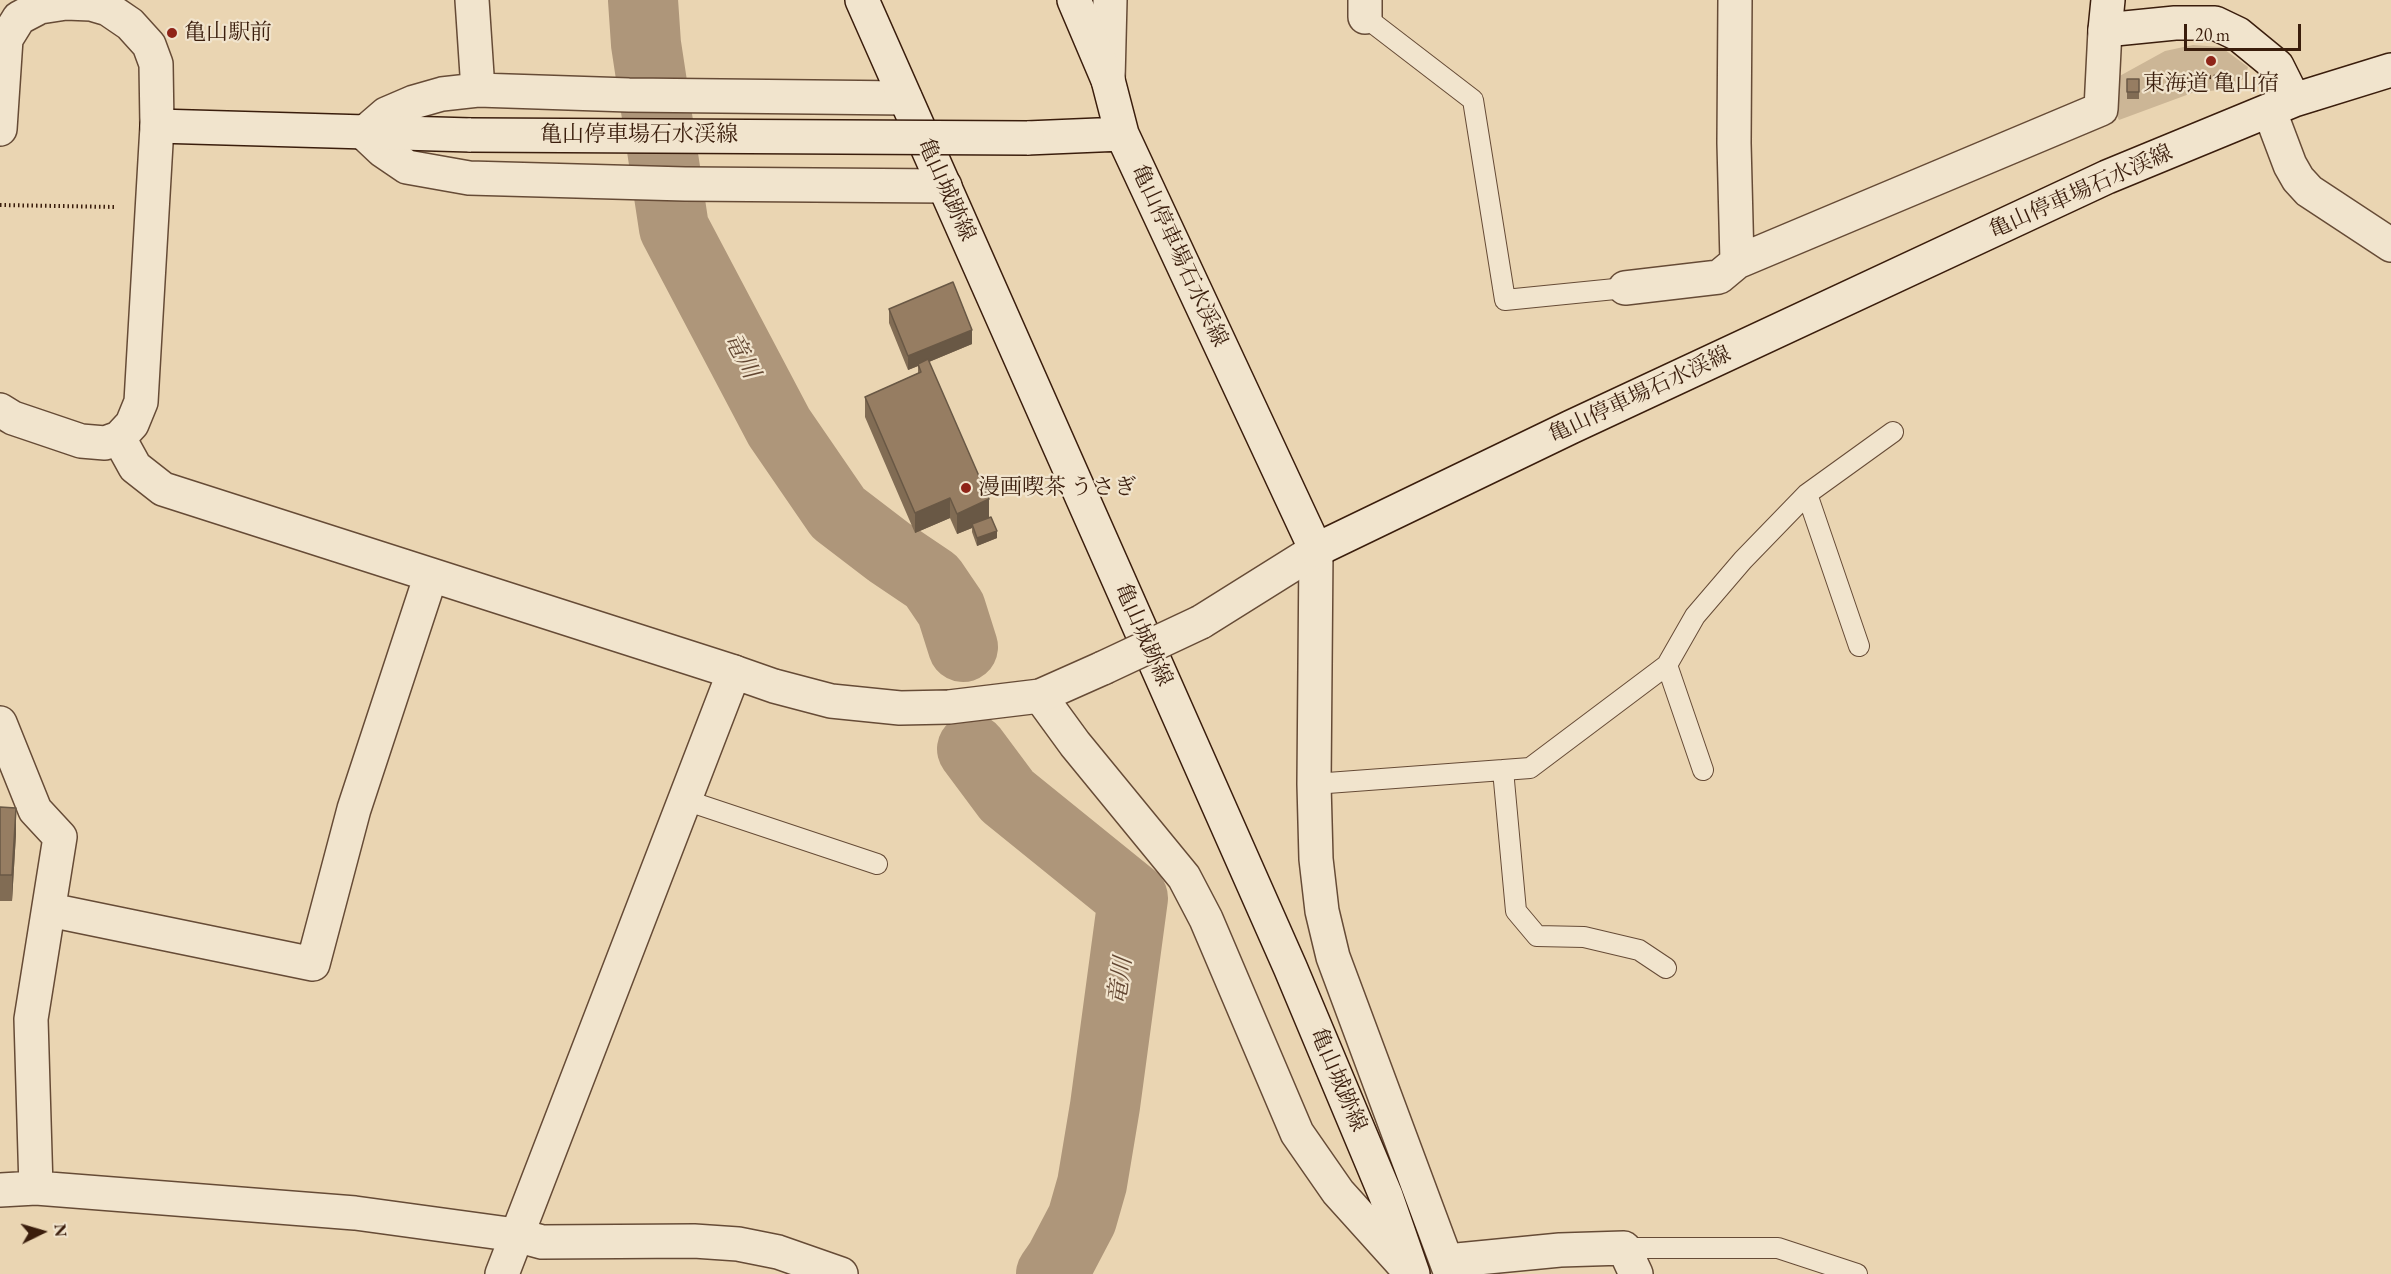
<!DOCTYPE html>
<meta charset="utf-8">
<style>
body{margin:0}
#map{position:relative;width:2391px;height:1274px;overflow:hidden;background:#ead5b2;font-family:"EB Garamond",serif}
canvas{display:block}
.north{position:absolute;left:12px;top:1202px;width:60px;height:60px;-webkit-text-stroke:4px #f1e4cd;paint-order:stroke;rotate:85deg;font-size:16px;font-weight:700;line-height:24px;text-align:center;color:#3a1d0c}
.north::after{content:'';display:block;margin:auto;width:21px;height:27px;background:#3a1d0c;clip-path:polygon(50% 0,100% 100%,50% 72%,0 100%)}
.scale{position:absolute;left:2184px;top:24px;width:117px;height:27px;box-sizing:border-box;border:3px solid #3a1d0c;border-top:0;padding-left:8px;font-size:18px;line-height:21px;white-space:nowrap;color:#3a1d0c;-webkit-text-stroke:4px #f1e4cd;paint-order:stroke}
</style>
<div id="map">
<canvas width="2391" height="1274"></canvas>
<div class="north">N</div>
<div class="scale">20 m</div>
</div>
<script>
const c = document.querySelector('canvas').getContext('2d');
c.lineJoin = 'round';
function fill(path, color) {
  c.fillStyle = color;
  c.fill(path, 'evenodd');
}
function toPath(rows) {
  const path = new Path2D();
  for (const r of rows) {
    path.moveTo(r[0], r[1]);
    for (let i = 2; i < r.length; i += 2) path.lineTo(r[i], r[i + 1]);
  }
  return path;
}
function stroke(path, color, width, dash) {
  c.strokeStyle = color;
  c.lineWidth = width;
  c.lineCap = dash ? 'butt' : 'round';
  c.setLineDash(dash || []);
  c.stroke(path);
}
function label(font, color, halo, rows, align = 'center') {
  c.font = font + ' "EB Garamond","Noto Serif JP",serif';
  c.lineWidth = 4.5;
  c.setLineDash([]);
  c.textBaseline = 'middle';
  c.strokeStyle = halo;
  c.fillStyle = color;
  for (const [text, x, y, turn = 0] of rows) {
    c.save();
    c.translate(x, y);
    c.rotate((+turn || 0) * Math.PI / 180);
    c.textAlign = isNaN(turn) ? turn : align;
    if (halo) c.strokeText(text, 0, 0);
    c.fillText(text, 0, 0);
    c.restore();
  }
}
fill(toPath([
 [2193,45,2221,47,2248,67,2245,78,2227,89,2192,93,2119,120,2116,114,2114,82,2116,78,2165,51]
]), '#ccb696');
stroke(toPath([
 [643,0,646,44,674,228,779,427,838,513,889,552,932,581,951,609,963,647],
 [972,749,1007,796,1133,898,1105,1106,1092,1184,1082,1219,1060,1261,1051,1274]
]), '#ae967a', 70);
const service = toPath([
 [1365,17,1473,100,1505,300,1625,288],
 [1807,494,1859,646],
 [1667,665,1703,770],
 [1503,770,1516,911,1537,936,1584,937,1639,950,1666,968],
 [1314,784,1530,768,1667,665,1695,616,1743,560,1807,494,1893,432],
 [685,800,877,864],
 [1624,1248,1778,1248,1857,1274]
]);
const minor = toPath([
 [472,0,478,90],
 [1735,0,1734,143,1737,262],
 [1365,17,1365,0],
 [1108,80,1110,0],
 [905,98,629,95,478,90,442,94,414,102,386,114,364,133,382,150,407,167,469,178,685,184,945,186],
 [2270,112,2290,165,2298,179,2309,191,2391,245],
 [0,129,6,39,19,18,40,7,66,3,91,4,108,9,130,24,149,45,156,64,157,126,141,402,132,424,119,438,105,443,81,441,13,418,0,410],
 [1625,288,1719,277,1737,262,2101,109,2105,30],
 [119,438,135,467,163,489,734,672],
 [1316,550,1314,784,1316,859,1322,911,1333,957,1451,1274],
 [1040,696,1075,744,1184,877,1206,919,1297,1133,1338,1192,1412,1274],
 [0,723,35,810,60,837,31,1019,36,1188],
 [50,910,313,964,354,809,431,575],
 [0,1190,36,1188,355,1213,516,1235,542,1242,694,1241,738,1244,778,1252,841,1274],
 [1447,1261,1560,1250,1624,1248,1636,1274]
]);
const tertiary = toPath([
 [1201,622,1316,550],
 [502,1274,734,672,774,686,831,701,900,708,949,707,1040,696,1103,668]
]);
const secondary = toPath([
 [862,0,1290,967,1386,1196,1413,1274],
 [1074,0,1108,80,1122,134,1316,550,1571,427,2107,177,2294,100,2391,70],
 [2108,0,2105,30,2175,23,2215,23,2238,34,2277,66,2294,100],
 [157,126,471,135],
 [1027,138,1122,134]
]);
stroke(service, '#664b36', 22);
stroke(minor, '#664b36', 36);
stroke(tertiary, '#664b36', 36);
stroke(secondary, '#3a1d0c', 36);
stroke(toPath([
 [2169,81,2222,76,2234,85],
 [0,205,116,207]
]), '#3a1d0c', 4, [1.5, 3]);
stroke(service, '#f1e4cd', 20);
stroke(minor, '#f1e4cd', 33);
stroke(tertiary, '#f1e4cd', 33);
stroke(secondary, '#f1e4cd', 33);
const tertiaryBridge = toPath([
 [1103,668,1201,622]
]);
const secondaryBridge = toPath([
 [471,135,1027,138]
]);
stroke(tertiaryBridge, '#664b36', 36, []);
stroke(secondaryBridge, '#3a1d0c', 36, []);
stroke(tertiaryBridge, '#f1e4cd', 33);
stroke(secondaryBridge, '#f1e4cd', 33);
fill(toPath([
 [2127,79,2139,79,2139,99,2127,99],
 [889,309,972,344,929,362,997,538,977,546,972,532,972,528,957,534,950,518,915,533,865,417,865,397,918,373,918,366,908,370,889,323],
 [0,807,16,834,12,901,0,901]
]), '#816c54');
fill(toPath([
 [972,330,972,344,919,366,918,364,918,366,908,370,908,356],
 [950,498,950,518,915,533,915,513],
 [989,499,989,520,972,524,972,528,957,534,957,514],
 [997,531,997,538,977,546,977,538],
 [16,808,16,834,12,901,12,875]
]), '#695845');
const building = toPath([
 [2127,79,2139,79,2139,92,2127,92,2127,79],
 [953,282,972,330,908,356,889,309,953,282],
 [928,359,989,499,957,514,950,498,915,513,865,397,921,372,918,364,928,359],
 [991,517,997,531,977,538,972,524,991,517],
 [0,807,16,808,12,875,0,875,0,807]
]);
fill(building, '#967d62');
stroke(building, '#695845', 1.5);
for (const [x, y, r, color] of [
 [172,33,6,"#8f2418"],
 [2211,61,6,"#8f2418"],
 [966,488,6,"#8f2418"]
]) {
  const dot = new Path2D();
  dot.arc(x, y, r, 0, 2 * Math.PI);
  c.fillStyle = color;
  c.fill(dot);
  stroke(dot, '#f1e4cd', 2);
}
label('22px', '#3a1d0c', '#f1e4cd', [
 ["亀山駅前",184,33],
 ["東海道 亀山宿",2211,84,"center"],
 ["漫画喫茶 うさぎ",978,488]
], 'left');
label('22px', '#3a1d0c', '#f1e4cd', [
 ["亀山停車場石水渓線",639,135],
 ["亀山城跡線",946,190,66],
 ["亀山停車場石水渓線",2081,192,-24],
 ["亀山停車場石水渓線",1179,256,65],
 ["亀山停車場石水渓線",1640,395,-25],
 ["亀山城跡線",1143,635,66],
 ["亀山城跡線",1338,1080,67]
]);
label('italic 24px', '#634732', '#f1e4cd', [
 ["竜川",741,356,62],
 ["竜川",1121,981,-82]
]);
</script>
